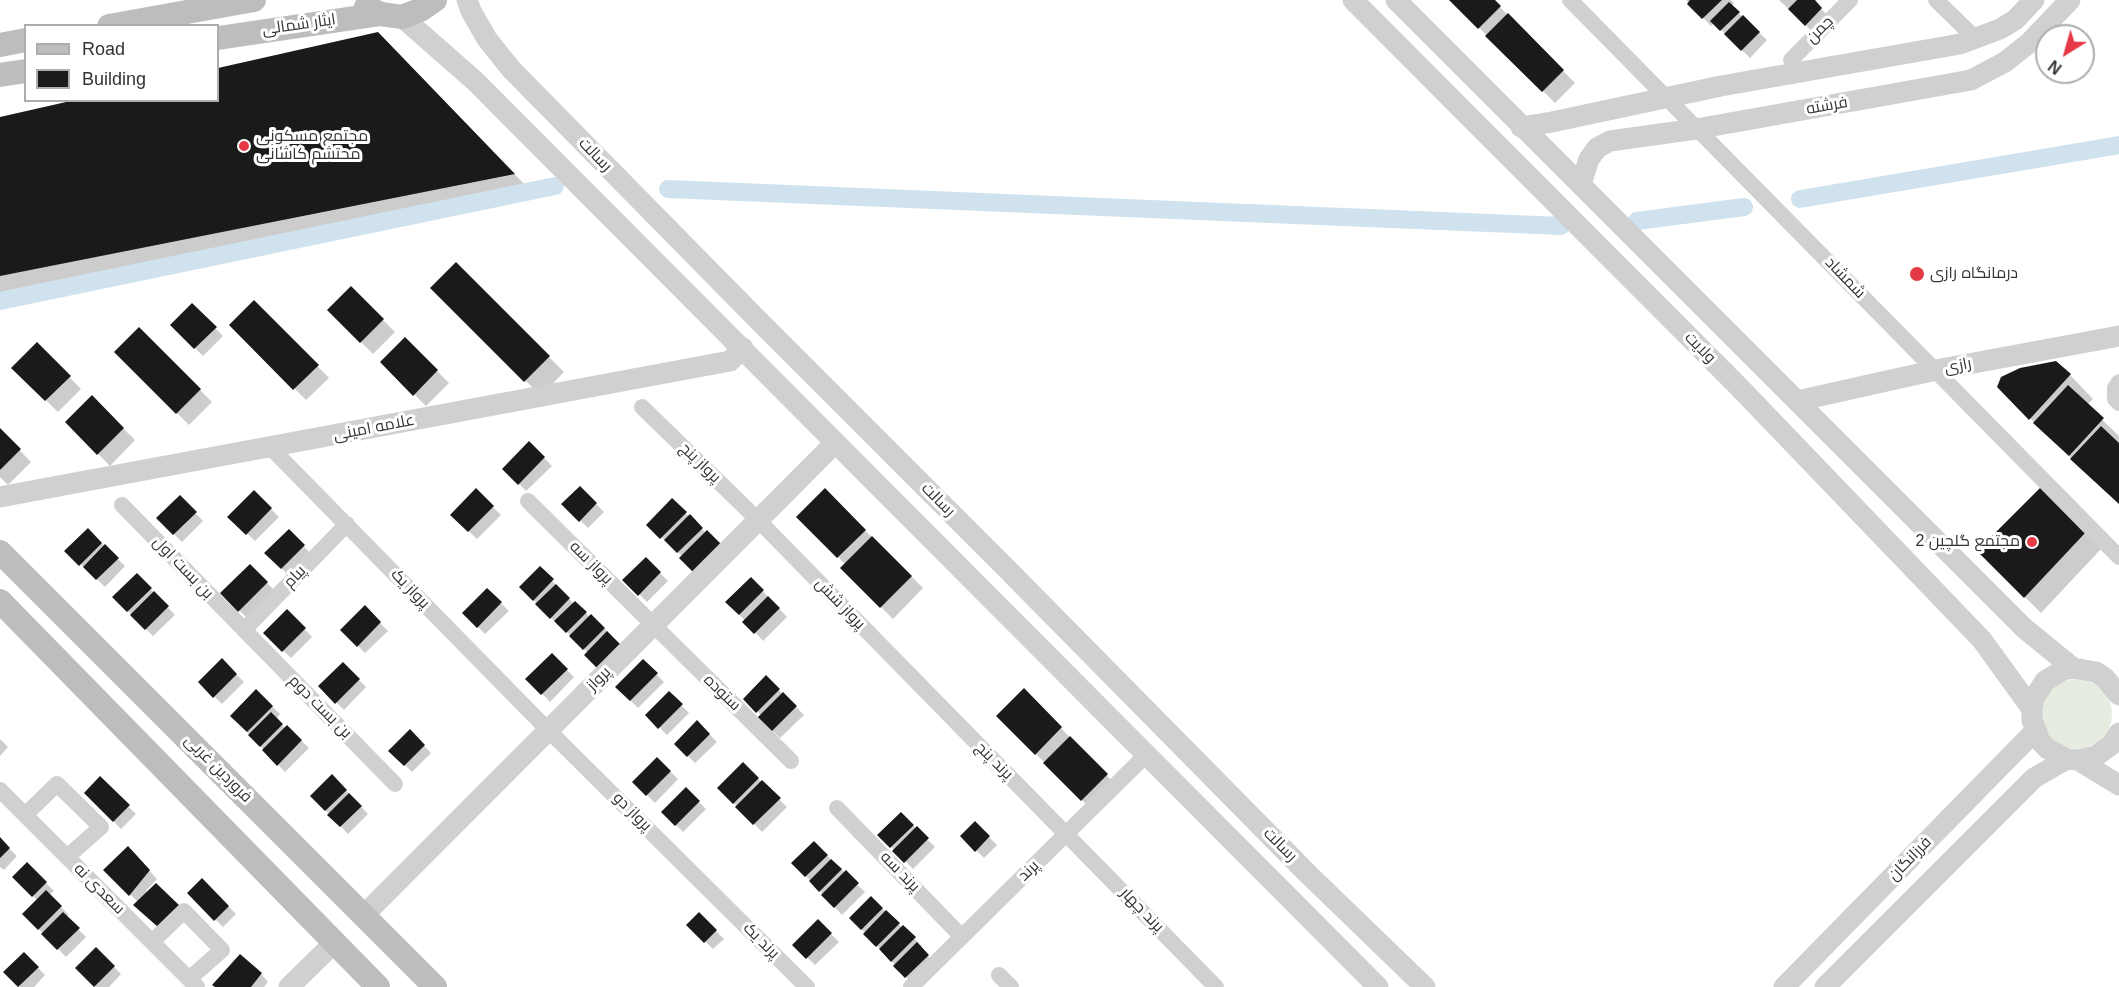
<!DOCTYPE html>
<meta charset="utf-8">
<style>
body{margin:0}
#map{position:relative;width:2119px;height:987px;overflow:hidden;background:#fff;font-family:Arial,sans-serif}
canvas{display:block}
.legend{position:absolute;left:24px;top:24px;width:195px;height:78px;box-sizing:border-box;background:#fff;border:2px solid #adadad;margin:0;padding:8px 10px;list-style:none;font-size:18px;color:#333}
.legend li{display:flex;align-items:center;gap:12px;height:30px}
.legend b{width:30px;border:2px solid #adadad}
.north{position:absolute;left:2035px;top:24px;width:60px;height:60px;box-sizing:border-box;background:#fff;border:2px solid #adadad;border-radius:50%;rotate:217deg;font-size:16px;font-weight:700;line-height:24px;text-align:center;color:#333}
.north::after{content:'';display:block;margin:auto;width:21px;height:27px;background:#e63946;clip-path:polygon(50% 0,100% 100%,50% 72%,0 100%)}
</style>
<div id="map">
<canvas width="2119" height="987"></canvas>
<ul class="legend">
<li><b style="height:8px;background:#bdbdbd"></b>Road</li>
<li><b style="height:16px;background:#1a1a1a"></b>Building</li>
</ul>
<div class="north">N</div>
</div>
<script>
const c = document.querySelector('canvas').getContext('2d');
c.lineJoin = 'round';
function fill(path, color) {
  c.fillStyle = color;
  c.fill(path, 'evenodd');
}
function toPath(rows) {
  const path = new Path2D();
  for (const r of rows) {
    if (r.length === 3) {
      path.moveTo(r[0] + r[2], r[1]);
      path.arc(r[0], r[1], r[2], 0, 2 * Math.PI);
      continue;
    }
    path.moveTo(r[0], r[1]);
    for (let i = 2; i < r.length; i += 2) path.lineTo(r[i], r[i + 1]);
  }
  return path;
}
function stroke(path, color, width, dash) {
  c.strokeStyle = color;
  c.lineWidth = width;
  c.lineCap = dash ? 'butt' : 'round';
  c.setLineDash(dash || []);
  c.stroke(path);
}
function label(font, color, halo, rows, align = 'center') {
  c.font = font + ' Arial,Cairo,sans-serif';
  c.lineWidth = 6;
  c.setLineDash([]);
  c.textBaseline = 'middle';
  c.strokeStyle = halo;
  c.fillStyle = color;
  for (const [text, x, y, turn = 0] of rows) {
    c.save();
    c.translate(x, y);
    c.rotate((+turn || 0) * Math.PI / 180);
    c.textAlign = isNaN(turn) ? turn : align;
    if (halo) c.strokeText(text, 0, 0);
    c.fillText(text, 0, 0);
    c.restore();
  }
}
fill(toPath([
 [2077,714,35]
]), '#e6ecdf');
fill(toPath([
 [1451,0,1493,0,1575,83,1555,103],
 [1686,0,1731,0,1734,3,1731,6,1767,40,1750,58,1714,23,1711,26],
 [1779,0,1813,0,1829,17,1813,32],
 [377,34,537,197,0,304,0,119,218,100,218,70],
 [456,264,564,372,541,396,432,288],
 [351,288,395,332,373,354,329,310],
 [254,302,329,378,306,400,231,325],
 [192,305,223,336,203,356,172,325],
 [139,329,212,402,189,425,116,352],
 [405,339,449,383,426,406,382,362],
 [37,344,81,389,58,412,13,368],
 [2070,375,2093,399,2087,405,2119,436,2119,504,2054,442,1999,387],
 [92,398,135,440,110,466,67,422],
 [0,430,31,462,8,485,0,477],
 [529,443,552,466,526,491,504,469],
 [580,488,604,512,588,528,563,504],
 [2041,490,2101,549,2041,613,1979,551],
 [476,491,501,515,477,539,452,515],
 [825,491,923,588,893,619,842,568,846,565,798,517],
 [254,492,279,517,255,541,230,517],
 [180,497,203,521,182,542,158,518],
 [672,500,706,533,682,556,648,525],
 [88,530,125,566,105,587,67,551],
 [289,531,311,554,289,576,266,553],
 [646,559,668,581,647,602,625,580],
 [250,566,275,591,247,618,222,593],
 [540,568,574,604,575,603,590,617,591,616,612,636,588,653,559,624,558,625,521,587],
 [137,575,175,615,153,636,114,597],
 [751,579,787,617,763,641,728,602],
 [487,590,509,611,485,634,464,613],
 [365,608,388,631,365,653,342,630],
 [287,611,312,637,291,658,265,633],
 [552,655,574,677,550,702,528,679],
 [222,660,244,682,222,704,200,682],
 [643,661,664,682,638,708,617,687],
 [343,664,366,687,344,710,320,686],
 [766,677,804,715,780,738,759,718,762,716,745,699],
 [1024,690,1118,787,1094,812,998,716],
 [256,691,280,714,276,719,286,729,287,727,309,748,285,772,232,716],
 [669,693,689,713,667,735,647,715],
 [697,722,717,742,695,763,676,744],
 [410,732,431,753,412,772,391,751],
 [0,739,8,747,0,756],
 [657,759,678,779,655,803,634,782],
 [743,764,787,807,762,832,719,788],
 [332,776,368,814,348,834,312,796],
 [100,779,136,814,121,829,86,793],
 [686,789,706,809,683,832,663,812],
 [901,814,935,847,913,869,880,835],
 [975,823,997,845,984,858,962,836],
 [0,840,17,856,4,870,0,867],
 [814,843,865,892,842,915,794,863],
 [128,848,157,879,146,891,148,893,138,902,105,870],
 [27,864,54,891,49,895,69,915,66,917,86,937,66,957,24,914,38,901,14,877],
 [202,880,236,914,223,927,189,893],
 [871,898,922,946,920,948,935,963,914,985,851,918],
 [699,914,724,939,713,949,688,925],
 [818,921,839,942,815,965,795,945],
 [96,949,121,974,109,987,96,987,77,968],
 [24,954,45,975,34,987,20,987,5,972],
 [261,974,268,982,264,987,216,987]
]), '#0003');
stroke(toPath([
 [668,189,1561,226],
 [1800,199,2119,145],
 [1637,221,1744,207],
 [0,301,555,186]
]), '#cfe2ee', 18);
fill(toPath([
 [1449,0,1495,0,1501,6,1478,29],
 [1690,0,1722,0,1702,19,1687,4],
 [1797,0,1815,0,1822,8,1805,26,1788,9],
 [1729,2,1740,12,1720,31,1710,21],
 [1508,13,1564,70,1542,92,1485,36],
 [1743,15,1760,32,1741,51,1724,34],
 [378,32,515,174,0,276,0,117,75,100,218,100,218,68],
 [456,262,550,356,524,382,430,288],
 [351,286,384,319,360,343,327,310],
 [254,300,319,365,293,390,229,325],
 [192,303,217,327,194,349,170,325],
 [139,327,201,389,176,414,114,352],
 [405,337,438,370,413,396,380,362],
 [37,342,71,376,45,401,11,368],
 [2056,361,2071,374,2029,420,1997,387,2001,377,2020,368],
 [2068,385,2104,418,2069,456,2033,423],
 [92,395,124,428,97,455,65,422],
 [2101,426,2119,443,2119,504,2070,459],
 [0,428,21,449,0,470],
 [529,441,545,457,518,485,502,469],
 [580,486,597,503,579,522,561,504],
 [2041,487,2086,532,2024,598,1977,551],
 [476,488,494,506,468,532,450,515],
 [825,488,866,530,837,558,796,517],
 [254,490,272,508,246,535,227,517],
 [180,495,197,512,173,535,156,518],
 [672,498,687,512,660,539,646,525],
 [690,514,703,528,677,553,664,540],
 [88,528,102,543,79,566,64,551],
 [289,529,305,545,281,569,264,553],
 [707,530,722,545,694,573,679,558],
 [872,536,912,576,880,608,840,568],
 [105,544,119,558,96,580,83,567],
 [646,557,661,572,638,596,622,580],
 [250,564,268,582,238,612,220,593],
 [540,566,554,579,533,601,519,587],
 [137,573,152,588,127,612,112,597],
 [751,577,764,590,739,615,725,602],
 [556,584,570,598,550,619,535,604],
 [487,588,502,602,477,628,462,613],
 [154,591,169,606,145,630,130,615],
 [768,596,780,608,754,634,742,622],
 [575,601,587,612,566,633,554,621],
 [365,605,381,622,357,647,340,630],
 [287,609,306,628,282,652,263,633],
 [591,614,605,628,583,650,569,636],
 [607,631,622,646,599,670,584,655],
 [552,653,568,669,541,695,525,679],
 [222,658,237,674,213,698,198,682],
 [643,659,658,673,630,701,615,687],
 [343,662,360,679,335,704,318,686],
 [766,675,780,689,756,713,743,699],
 [1024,688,1062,727,1035,755,996,716],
 [256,689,273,706,247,732,230,716],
 [669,691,683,704,658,729,645,715],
 [783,692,797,706,771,732,757,718],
 [271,712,283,724,260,747,248,735],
 [697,720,710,734,687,757,674,744],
 [287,725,302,740,277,766,262,750],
 [410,729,425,745,404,766,388,751],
 [1070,736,1108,774,1081,801,1043,763],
 [657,757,671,771,646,796,632,782],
 [743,762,759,778,733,804,717,788],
 [332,774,347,790,325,811,310,796],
 [100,776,130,805,113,822,84,793],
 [762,780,781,798,753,825,735,807],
 [686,787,700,801,675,826,661,812],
 [349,793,362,806,340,827,327,815],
 [901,812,914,825,890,848,877,835],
 [975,821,990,836,975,852,960,836],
 [917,826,929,838,904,863,892,851],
 [0,837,10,848,0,858],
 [814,841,828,855,805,877,791,863],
 [128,846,150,870,129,896,103,870],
 [831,859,842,869,819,892,809,881],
 [27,862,47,882,32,897,12,877],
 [846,870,859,883,834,908,821,895],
 [202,878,229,906,214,921,187,893],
 [156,883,180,906,158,927,133,905],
 [46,890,62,906,38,930,22,914],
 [871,896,883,908,861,930,849,918],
 [886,910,900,923,876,947,863,934],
 [63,912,80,928,57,950,41,934],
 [699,912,717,930,704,943,686,925],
 [818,919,832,933,806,959,792,945],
 [903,925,916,937,891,962,879,949],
 [917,942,929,955,905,978,893,966],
 [96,947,115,966,94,987,75,968],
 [24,952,39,967,18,987,3,972],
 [240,954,262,973,251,987,215,987,212,985]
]), '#1a1a1a');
stroke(toPath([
 [1570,0,2119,557],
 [1936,0,1975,38],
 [1791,60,1850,0],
 [2119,382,2115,388,2115,399,2119,403],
 [642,407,758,520,1216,987],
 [271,448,548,730,807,987],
 [528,501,791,761],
 [122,505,395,784],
 [244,630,347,524],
 [0,790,197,987],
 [837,808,962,937],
 [25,815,57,784,101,827,67,857],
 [152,942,184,911,222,950,189,979],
 [999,975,1011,987],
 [911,987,1146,755]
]), '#d0d0d0', 16);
stroke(toPath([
 [467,0,471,11,487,39,511,69,758,320,1006,568,1308,874,1425,987],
 [1353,0,1739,387,1982,640,2032,709],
 [1396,0,2024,628,2073,668],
 [402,17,475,81,1378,987],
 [1521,127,1552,122,1721,86,1960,44,2000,29,2015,20,2034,0],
 [1581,184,1589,159,1597,148,1610,141,1696,129,1971,80,2005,62,2029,43,2070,0],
 [1797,401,1936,370,2119,336],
 [0,497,730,361,743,348],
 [2119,695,2105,678,2096,672,2073,668,2063,670,2045,681,2034,698,2032,709,2032,720,2040,741,2048,749,2067,759,2078,760,2096,756,2111,745,2119,733],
 [2078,760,2119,785],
 [364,915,835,443],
 [289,987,334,943],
 [1784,987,2035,731],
 [1825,987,2034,778,2067,759]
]), '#d0d0d0', 21);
stroke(toPath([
 [366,7,381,14,402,17,422,9,435,0],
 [109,26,254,0],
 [218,38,381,14],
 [0,45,26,40],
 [0,75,26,71],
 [0,552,435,987],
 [0,601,378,987]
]), '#bdbdbd', 24);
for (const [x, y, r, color] of [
 [244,146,6,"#e63946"],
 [1917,274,8,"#e63946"],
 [2032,542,6,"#e63946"]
]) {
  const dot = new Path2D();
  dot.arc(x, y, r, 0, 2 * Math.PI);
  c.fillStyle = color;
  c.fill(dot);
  stroke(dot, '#fff', 2);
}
label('16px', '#333', '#fff', [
 ["ایثار شمالی",299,25,-8],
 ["چمن",1820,30,-45],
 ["فرشته",1827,106,-10],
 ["رسالت",595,155,46],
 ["شمشاد",1845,278,46],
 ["ولایت",1700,348,45],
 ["رازی",1958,366,-11],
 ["علامه امینی",374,428,-11],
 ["پرواز پنج",700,463,44],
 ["رسالت",938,500,45],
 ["پرواز سه",591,563,45],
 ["بن بست اول",183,568,46],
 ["پیام",295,577,-46],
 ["پرواز یک",410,589,46],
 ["پرواز شش",840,604,46],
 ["پرواز",599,679,-45],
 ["ستوده",722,693,44],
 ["بن بست دوم",320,707,45],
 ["پرند پنج",994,761,45],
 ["فروردین غربی",218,769,45],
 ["پرواز دو",632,812,45],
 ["رسالت",1280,845,45],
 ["فرزانگان",1910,859,-46],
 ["پرند",1029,871,-45],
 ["پرند سه",900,872,46],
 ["سعدی نه",99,889,45],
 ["پرند چهار",1142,910,46],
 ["پرند یک",761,941,45]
]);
label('16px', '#333', '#fff', [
 ["مجتمع مسکونی",256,137],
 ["محتشم کاشانی",256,155],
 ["درمانگاه رازی",1930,274],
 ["مجتمع گلچین 2",2020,542,"right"]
], 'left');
</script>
